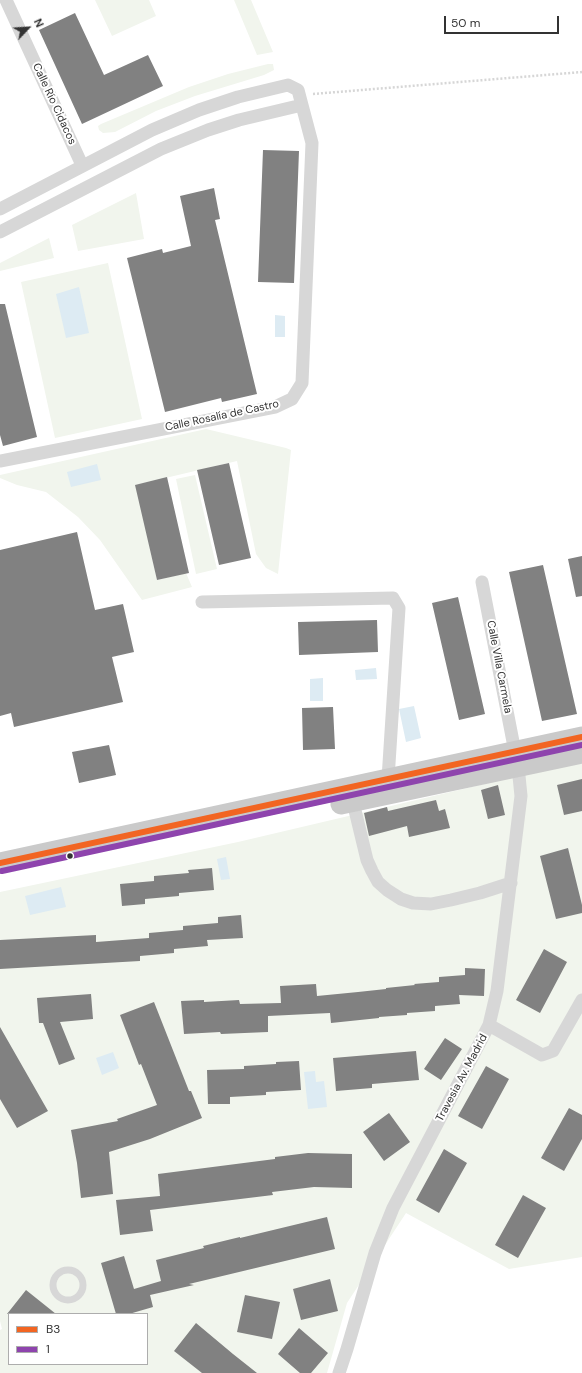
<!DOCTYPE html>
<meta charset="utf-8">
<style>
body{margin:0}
#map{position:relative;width:582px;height:1373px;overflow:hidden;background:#fff;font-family:"DM Sans",sans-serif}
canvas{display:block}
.legend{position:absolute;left:8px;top:1313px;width:140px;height:52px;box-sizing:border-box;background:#fff;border:1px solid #adadad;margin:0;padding:5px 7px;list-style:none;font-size:12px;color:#333}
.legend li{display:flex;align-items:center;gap:8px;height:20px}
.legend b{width:20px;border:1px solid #adadad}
.north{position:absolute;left:8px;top:8px;width:40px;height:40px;-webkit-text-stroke:3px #fff;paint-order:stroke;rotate:65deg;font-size:11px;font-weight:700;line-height:16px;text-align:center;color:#333}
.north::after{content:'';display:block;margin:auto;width:14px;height:18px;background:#333;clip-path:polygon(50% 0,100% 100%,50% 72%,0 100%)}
.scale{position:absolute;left:444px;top:16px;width:115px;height:18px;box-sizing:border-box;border:2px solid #333;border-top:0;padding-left:5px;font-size:12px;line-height:14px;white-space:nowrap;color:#333;-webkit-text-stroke:3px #fff;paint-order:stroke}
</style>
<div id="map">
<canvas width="582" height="1373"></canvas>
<ul class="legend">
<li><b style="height:5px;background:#f26522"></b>B3</li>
<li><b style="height:5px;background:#8e44ad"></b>1</li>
</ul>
<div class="north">N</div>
<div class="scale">50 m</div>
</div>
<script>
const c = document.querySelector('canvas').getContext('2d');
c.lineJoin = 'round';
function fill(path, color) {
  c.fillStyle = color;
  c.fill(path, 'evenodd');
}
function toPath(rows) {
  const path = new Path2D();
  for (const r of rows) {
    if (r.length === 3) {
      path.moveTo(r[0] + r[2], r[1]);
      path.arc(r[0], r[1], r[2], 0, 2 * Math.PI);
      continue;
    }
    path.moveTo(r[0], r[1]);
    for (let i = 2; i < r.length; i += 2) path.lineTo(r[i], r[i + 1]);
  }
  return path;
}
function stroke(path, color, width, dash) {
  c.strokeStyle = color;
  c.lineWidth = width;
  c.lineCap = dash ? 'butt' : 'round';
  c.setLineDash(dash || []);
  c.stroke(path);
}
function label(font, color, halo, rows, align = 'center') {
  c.font = font + ' "DM Sans",sans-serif';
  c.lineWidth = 4;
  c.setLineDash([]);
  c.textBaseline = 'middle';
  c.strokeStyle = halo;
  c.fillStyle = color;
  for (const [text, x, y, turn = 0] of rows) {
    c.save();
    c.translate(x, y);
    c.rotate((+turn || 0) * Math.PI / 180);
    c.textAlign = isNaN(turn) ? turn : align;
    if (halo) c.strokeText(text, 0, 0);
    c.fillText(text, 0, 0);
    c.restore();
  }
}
fill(toPath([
 [95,0,149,0,156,16,112,36],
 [234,0,251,0,273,52,257,55],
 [268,64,273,64,274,70,264,75,195,96,156,111,115,132,103,133,99,130,98,126,101,124,189,87,228,74],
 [136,193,144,239,78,251,72,225],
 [49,238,54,258,0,271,0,263],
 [108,263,142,419,55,438,21,282],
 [206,429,286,448,291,450,278,574,266,568,256,554,237,461,136,485,157,580,186,573,192,587,142,600,100,540,78,517,46,492,17,485,0,478,0,475],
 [195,475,217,569,196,574,176,479],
 [582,761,582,1257,509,1269,406,1213,347,1303,327,1373,0,1373,0,1330,2,1329,0,1321,0,892,238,842],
 [9,1314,147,1314,147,1364,9,1364]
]), '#f1f5ed');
fill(toPath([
 [79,287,89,333,66,338,56,294],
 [275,315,285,316,285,337,275,337],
 [97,464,101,480,71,487,67,472],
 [376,668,377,679,356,680,355,670],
 [323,678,323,701,310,701,310,679],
 [414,706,421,738,406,742,399,709],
 [226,857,230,879,221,880,217,859],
 [61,887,66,907,30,915,25,896],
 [113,1052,119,1068,102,1075,96,1058],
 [315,1071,316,1082,324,1081,327,1107,308,1109,304,1072]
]), '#ddebf3');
fill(toPath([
 [75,13,104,75,148,55,163,86,82,124,39,30],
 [263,150,299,151,294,283,258,282],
 [214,188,220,219,215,220,257,394,222,402,221,398,165,412,127,258,162,249,163,253,191,246,180,196],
 [0,304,5,304,37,437,3,446,0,435],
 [229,463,251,558,219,565,197,470],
 [167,477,189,573,157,580,135,485],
 [77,532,95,610,123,604,134,652,112,657,123,702,14,727,11,713,0,716,0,550],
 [582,556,582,596,576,597,568,559],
 [543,565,577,714,542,721,509,572],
 [458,597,485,714,459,720,432,603],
 [377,620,378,652,299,655,298,622],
 [333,707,335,749,303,750,302,708],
 [109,745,116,775,79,783,72,752],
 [582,779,582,811,564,815,557,785],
 [498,785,505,815,488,819,481,790],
 [436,800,439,811,445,809,450,828,409,837,407,826,369,836,364,813,387,807,388,811],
 [568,848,582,905,582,913,556,919,540,856],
 [212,868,214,890,179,893,179,896,145,899,145,904,122,906,120,884,154,881,154,876,189,873,188,870],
 [241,915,243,938,207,940,208,946,174,949,174,953,140,956,140,961,0,969,0,940,96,935,96,942,149,938,149,933,183,930,183,926,218,923,218,917],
 [544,949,567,962,540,1013,516,1000],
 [465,968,485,969,484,996,459,995,460,1004,435,1006,435,1011,407,1013,407,1015,379,1017,379,1018,331,1023,330,1013,268,1016,268,1032,221,1034,220,1032,184,1034,181,1001,204,1000,204,1002,239,1000,240,1004,281,1003,280,986,316,984,317,996,358,992,386,989,386,988,415,985,414,984,439,982,439,977,465,975],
 [91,994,93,1019,60,1022,75,1059,59,1065,43,1023,39,1023,37,998],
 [154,1002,189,1091,191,1091,202,1118,150,1139,109,1152,113,1194,81,1198,77,1163,71,1130,118,1121,117,1119,157,1105,141,1064,139,1065,120,1015],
 [0,1027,48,1111,17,1128,0,1099],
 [445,1038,462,1049,441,1080,424,1069],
 [416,1051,419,1080,372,1084,372,1088,336,1091,333,1058],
 [299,1061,301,1090,266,1092,266,1095,230,1097,230,1104,208,1104,207,1070,244,1069,244,1066,276,1064,276,1062],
 [486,1066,509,1079,482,1129,458,1116],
 [569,1108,582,1115,582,1139,564,1171,541,1158],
 [389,1113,410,1142,384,1161,363,1132],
 [444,1149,467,1163,439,1213,416,1200],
 [308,1153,352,1154,352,1188,314,1187,272,1192,273,1195,150,1210,153,1231,120,1235,116,1200,160,1196,158,1174,275,1159,275,1157],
 [523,1195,546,1208,518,1258,495,1245],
 [327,1217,335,1249,189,1284,194,1285,150,1295,153,1307,129,1314,116,1314,101,1263,124,1256,134,1289,161,1281,156,1260,204,1248,203,1246,240,1237,240,1238],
 [330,1279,338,1311,301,1320,293,1289],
 [26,1290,56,1314,7,1314],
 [245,1295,280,1302,272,1339,237,1332],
 [196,1323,233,1354,257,1373,202,1373,174,1351],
 [299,1328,328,1353,311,1373,300,1373,278,1354]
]), '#818181');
stroke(toPath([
 [313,94,582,72]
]), '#d6d6d6', 2.5, [2, 2]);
stroke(toPath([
 [68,1285,15]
]), '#d7d7d7', 7);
stroke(toPath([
 [6,0,82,165],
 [0,209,152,130,199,110,238,97,288,85,298,90,312,143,302,383,292,399,275,407,0,461],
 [0,232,161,149,208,130,239,120,302,105],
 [482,582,515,752],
 [202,602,393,598,399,608,388,779],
 [353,802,367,860,372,871,378,882,387,890,401,899,413,903,431,904,451,900,480,893,511,883],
 [489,1025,542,1055,553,1051,582,1000],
 [339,1373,347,1349,375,1253,393,1208,489,1025,497,991,521,796,518,766]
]), '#d7d7d7', 13);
stroke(toPath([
 [341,804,582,753],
 [0,863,582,737]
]), '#cacaca', 21);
stroke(toPath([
 [0,863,582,737]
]), '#f26522', 6);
stroke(toPath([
 [2,871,582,745]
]), '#8e44ad', 6);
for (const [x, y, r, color] of [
 [70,856,3.5,"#333"]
]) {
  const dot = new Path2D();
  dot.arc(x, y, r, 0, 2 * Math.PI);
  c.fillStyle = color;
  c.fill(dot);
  stroke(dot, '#fff', 1.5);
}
label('11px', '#333', '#fff', [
 ["Calle Río Cidacos",54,104,65],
 ["Calle Rosalía de Castro",222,416,-12],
 ["Calle Villa Carmela",499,667,79],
 ["Travesia Av. Madrid",462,1078,-62]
]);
</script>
